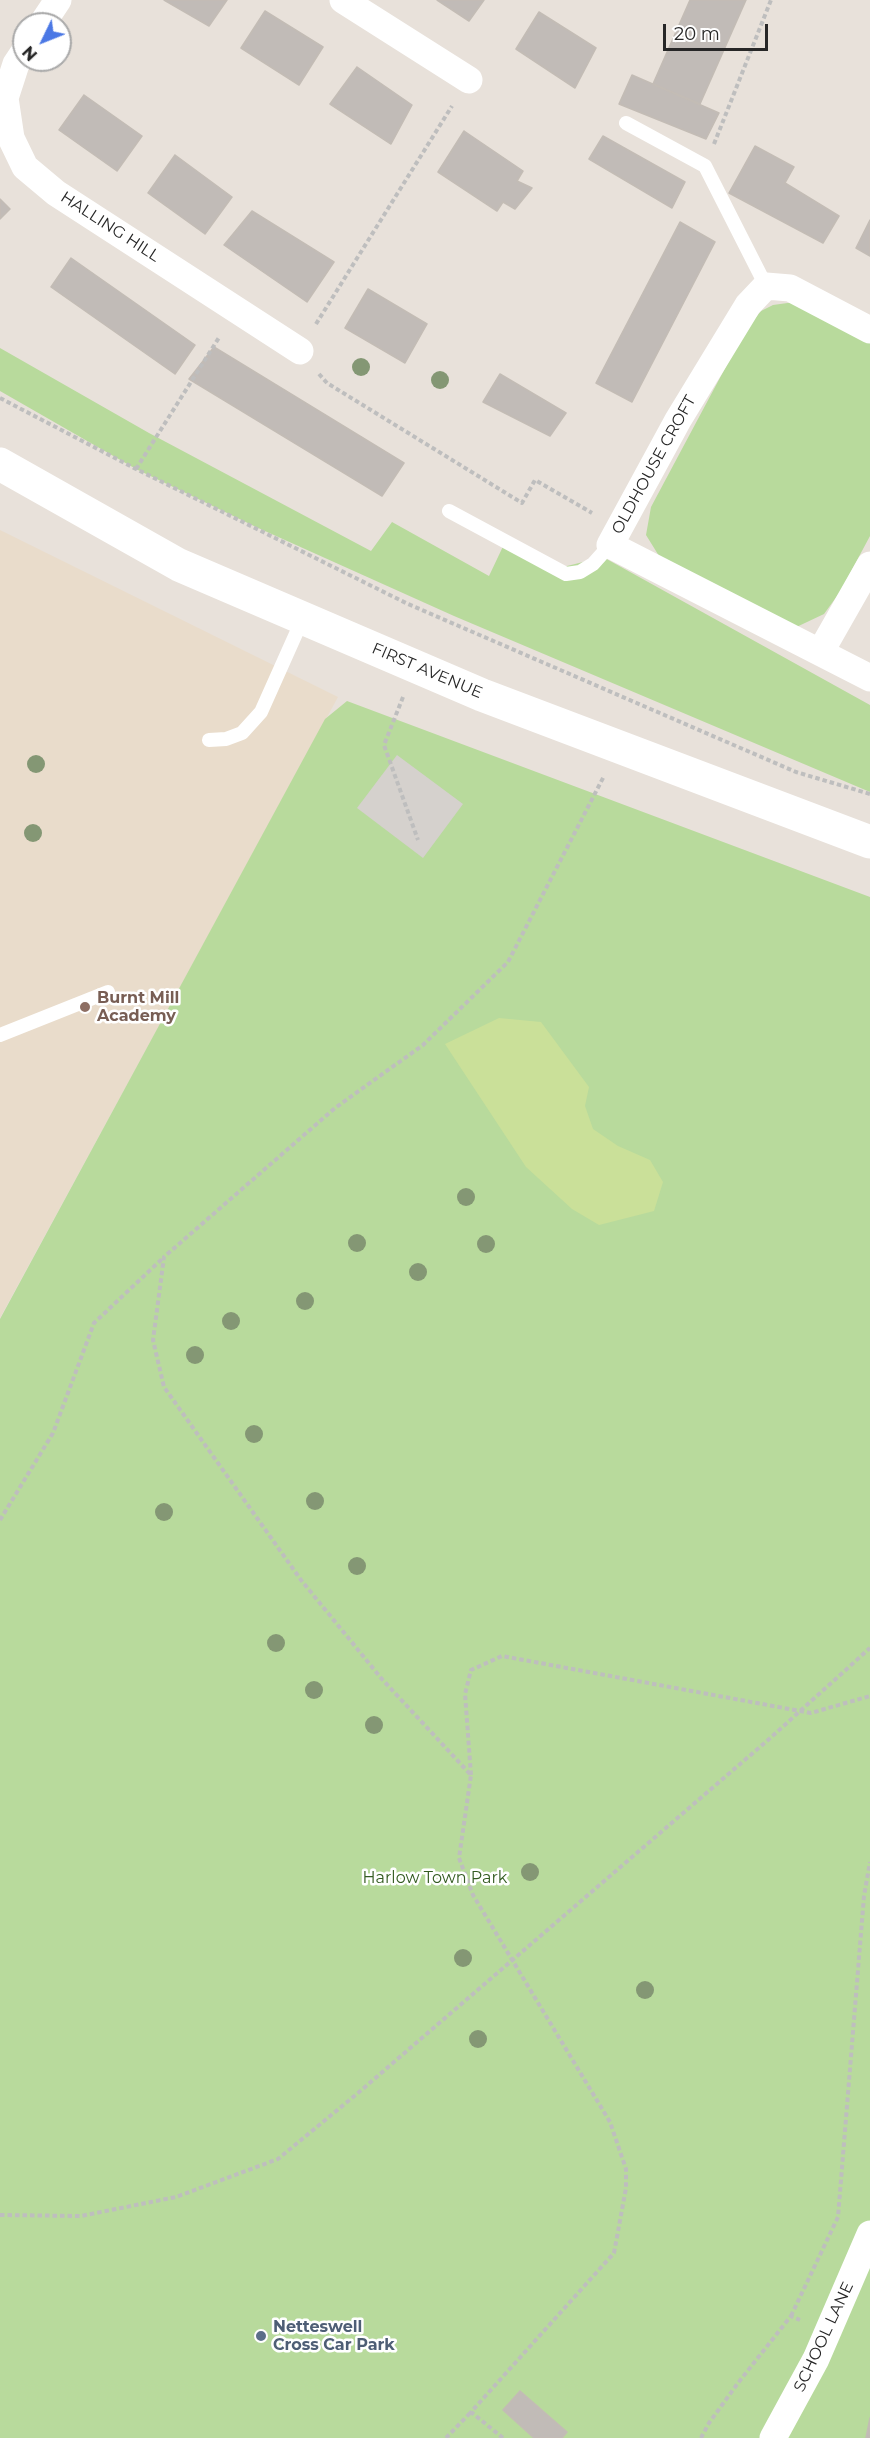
<!DOCTYPE html>
<style>
body{margin:0}
#map{position:relative;width:870px;height:2438px;overflow:hidden;background:#e8e1da;font-family:Montserrat,sans-serif}
canvas{display:block}
.north{position:absolute;left:12px;top:12px;width:60px;height:60px;box-sizing:border-box;background:#fff;border:2px solid #a9a9a9;border-radius:50%;rotate:227deg;font-size:16px;font-weight:700;line-height:24px;text-align:center;color:#272727}
.north::after{content:'';display:block;margin:auto;width:21px;height:27px;background:#4b78e5;clip-path:polygon(50% 0,100% 100%,50% 72%,0 100%)}
.scale{position:absolute;left:663px;top:24px;width:105px;height:27px;box-sizing:border-box;border:3px solid #272727;border-top:0;padding-left:8px;font-size:18px;line-height:21px;white-space:nowrap;color:#272727;-webkit-text-stroke:4px #fff;paint-order:stroke}
</style>
<div id="map">
<canvas width="870" height="2438"></canvas>
<div class="north">N</div>
<div class="scale">20 m</div>
</div>
<script>
const c = document.querySelector('canvas').getContext('2d');
c.lineJoin = 'round';
function fill(path, color) {
  c.fillStyle = color;
  c.fill(path, 'evenodd');
}
function toPath(rows) {
  const path = new Path2D();
  for (const r of rows) {
    path.moveTo(r[0], r[1]);
    for (let i = 2; i < r.length; i += 2) path.lineTo(r[i], r[i + 1]);
  }
  return path;
}
function stroke(path, color, width, dash) {
  c.strokeStyle = color;
  c.lineWidth = width;
  c.lineCap = dash ? 'butt' : 'round';
  c.setLineDash(dash || []);
  c.stroke(path);
}
function label(font, color, halo, rows, align = 'center') {
  c.font = font + ' Montserrat,sans-serif';
  c.lineWidth = 5;
  c.setLineDash([]);
  c.textBaseline = 'middle';
  c.strokeStyle = halo;
  c.fillStyle = color;
  for (const [text, x, y, turn = 0] of rows) {
    c.save();
    c.translate(x, y);
    c.rotate((+turn || 0) * Math.PI / 180);
    c.textAlign = isNaN(turn) ? turn : align;
    if (halo) c.strokeText(text, 0, 0);
    c.fillText(text, 0, 0);
    c.restore();
  }
}
fill(toPath([
 [0,530,338,697,0,1318]
]), '#e9dccb');
fill(toPath([
 [802,301,870,338,870,536,840,592,824,614,788,631,664,564,646,535,651,507,746,329,761,311,773,305],
 [0,348,149,433,371,551,392,522,489,576,507,538,563,567,603,557,870,705,870,792,454,616,256,527,136,469,0,391],
 [347,701,870,897,870,2438,0,2438,0,1319,325,719]
]), '#b8da9c');
fill(toPath([
 [499,1018,541,1022,589,1087,585,1106,593,1129,618,1146,650,1160,663,1182,654,1211,599,1225,572,1209,526,1167,445,1044]
]), '#cae099');
fill(toPath([
 [397,755,463,804,423,858,357,808]
]), '#d5d1cd');
const building = toPath([
 [164,0,227,0,209,26,164,0],
 [437,0,484,0,469,21,437,0],
 [690,0,746,0,700,104,653,84,690,0],
 [265,11,323,47,299,85,241,48,265,11],
 [539,12,596,48,575,88,516,49,539,12],
 [357,67,412,105,391,144,330,104,357,67],
 [632,75,719,113,706,139,619,104,632,75],
 [84,95,142,136,117,171,59,130,84,95],
 [464,131,523,171,517,181,532,188,515,209,503,202,497,211,438,172,464,131],
 [603,136,685,182,672,208,589,159,603,136],
 [755,146,794,167,785,183,839,216,823,243,729,193,755,146],
 [175,155,232,197,205,234,148,193,175,155],
 [0,199,10,209,0,219,0,199],
 [252,211,334,262,307,302,224,245,252,211],
 [870,220,870,256,856,248,870,220],
 [680,222,715,242,632,402,596,383,680,222],
 [71,258,195,345,175,374,51,287,71,258],
 [368,289,427,324,405,363,345,328,368,289],
 [214,347,404,463,382,496,189,379,214,347],
 [500,374,566,413,550,436,483,402,500,374],
 [520,2391,567,2432,562,2438,534,2438,503,2410,520,2391],
 [870,2418,870,2438,866,2438,870,2418]
]);
fill(building, '#c1bbb7');
stroke(building, '#c3bcb5', 1.5);
stroke(toPath([
 [714,144,771,0],
 [316,324,452,106],
 [319,374,327,383,522,503,535,480,592,513],
 [0,398,136,469,408,604,796,772,870,794],
 [136,469,220,336],
 [403,697,384,745,418,840],
 [0,1520,53,1433,94,1323,163,1258],
 [471,1775,465,1694,471,1670,502,1656,811,1713,870,1696],
 [0,2215,81,2216,176,2197,278,2159,358,2093,768,1740,870,1648],
 [791,2316,838,2217,864,1896,870,1862],
 [446,2438,471,2412],
 [503,2438,471,2412,614,2253,626,2188,626,2169,610,2122,473,1895,459,1858,471,1775,381,1678,301,1580,164,1387,153,1340,164,1257,335,1108,423,1045,508,962,604,776],
 [701,2438,709,2423,738,2383,791,2316,800,2320]
]), '#bebebe', 4, [4.5, 3]);
stroke(toPath([
 [626,123,705,166,766,286],
 [449,511,566,574,580,572,593,564,610,545],
 [209,740,226,739,242,733,261,712,303,618],
 [0,1035,108,992]
]), '#fff', 14);
stroke(toPath([
 [343,0,469,80],
 [42,24,58,0],
 [24,52,16,64,5,98,11,138,25,167,56,193,300,351],
 [870,330,790,288,766,286,748,305,678,420,610,545,870,678],
 [821,651,870,565],
 [773,2438,816,2359,870,2234]
]), '#fff', 27);
stroke(toPath([
 [0,464,179,565,482,695,870,842]
]), '#fff', 33);
c.fillStyle = '#849774';
for (const [x, y] of [
 [361,367],
 [440,380],
 [36,764],
 [33,833],
 [466,1197],
 [357,1243],
 [486,1244],
 [418,1272],
 [305,1301],
 [231,1321],
 [195,1355],
 [254,1434],
 [315,1501],
 [164,1512],
 [357,1566],
 [276,1643],
 [314,1690],
 [374,1725],
 [530,1872],
 [463,1958],
 [645,1990],
 [478,2039]
]) {
  c.beginPath();
  c.arc(x, y, 9, 0, 2 * Math.PI);
  c.fill();
}
for (const [x, y, r, color] of [
 [85,1007,6,"#8d6e63"],
 [261,2336,6,"#5c6f8a"]
]) {
  const dot = new Path2D();
  dot.arc(x, y, r, 0, 2 * Math.PI);
  c.fillStyle = color;
  c.fill(dot);
  stroke(dot, '#fff', 2);
}
label('16px', '#272727', '#fff', [
 ["HALLING HILL",110,227,33],
 ["OLDHOUSE CROFT",654,465,-61],
 ["FIRST AVENUE",427,671,23],
 ["SCHOOL LANE",824,2337,-65]
]);
label('bold 16px', '#785e54', '#fff', [
 ["Burnt Mill",97,998],
 ["Academy",97,1016]
], 'left');
label('16px', '#335b21', '#fff', [
 ["Harlow Town Park",435,1878]
]);
label('bold 16px', '#4e5e75', '#fff', [
 ["Netteswell",273,2327],
 ["Cross Car Park",273,2345]
], 'left');
</script>
